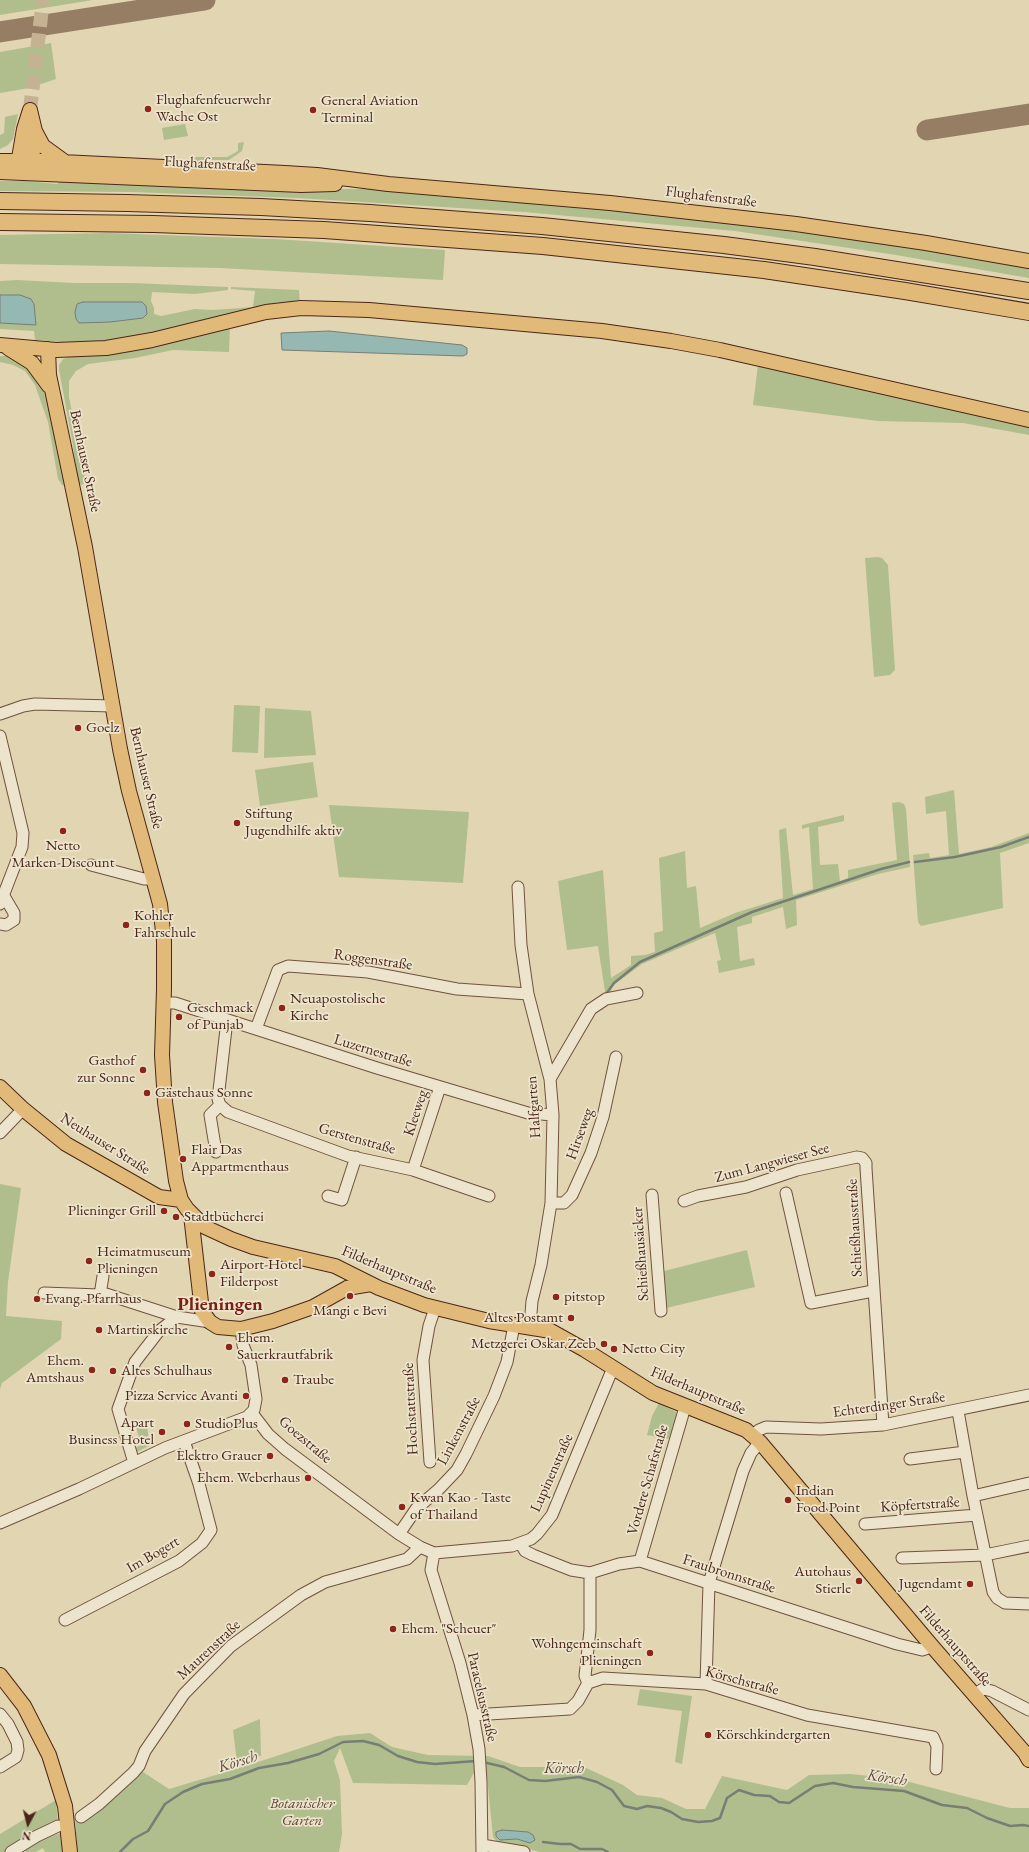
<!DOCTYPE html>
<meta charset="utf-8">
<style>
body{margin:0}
#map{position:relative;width:1029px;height:1852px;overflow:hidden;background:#e2d5b2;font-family:"EB Garamond",serif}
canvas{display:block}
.north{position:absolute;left:8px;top:1804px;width:40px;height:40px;-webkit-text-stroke:3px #ece4cd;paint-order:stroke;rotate:187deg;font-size:11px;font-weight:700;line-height:16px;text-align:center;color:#4b2618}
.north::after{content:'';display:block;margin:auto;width:14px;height:18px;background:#4b2618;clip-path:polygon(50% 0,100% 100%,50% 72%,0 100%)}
</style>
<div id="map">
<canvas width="1029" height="1852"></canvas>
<div class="north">N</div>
</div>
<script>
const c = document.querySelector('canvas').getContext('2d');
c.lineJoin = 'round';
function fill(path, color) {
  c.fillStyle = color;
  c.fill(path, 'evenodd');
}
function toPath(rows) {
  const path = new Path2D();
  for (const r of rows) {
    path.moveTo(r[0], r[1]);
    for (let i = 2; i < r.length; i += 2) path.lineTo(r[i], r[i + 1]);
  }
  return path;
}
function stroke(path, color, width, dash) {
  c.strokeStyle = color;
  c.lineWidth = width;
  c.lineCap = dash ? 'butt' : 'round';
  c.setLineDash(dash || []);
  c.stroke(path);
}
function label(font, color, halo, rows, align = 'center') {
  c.font = font + ' "EB Garamond",serif';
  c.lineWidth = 3.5;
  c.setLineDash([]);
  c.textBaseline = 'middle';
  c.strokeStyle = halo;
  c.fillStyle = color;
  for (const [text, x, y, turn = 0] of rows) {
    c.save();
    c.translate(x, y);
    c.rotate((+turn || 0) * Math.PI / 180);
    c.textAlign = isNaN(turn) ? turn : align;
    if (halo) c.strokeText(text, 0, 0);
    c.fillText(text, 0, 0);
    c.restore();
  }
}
fill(toPath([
 [0,0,93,0,0,15],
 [51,43,56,79,29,88,0,93,0,52],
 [18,114,13,139,8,145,0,149,0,135,4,133,5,117],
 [185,124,188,136,164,140,162,128],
 [244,142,242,151,229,160,192,160,196,157,227,157,238,151,238,143],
 [63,180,290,189,374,189,766,224,1029,266,1029,278,896,255,735,231,524,212,296,198,129,192,0,191,0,181,26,181,57,184],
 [107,233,275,239,445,250,443,280,220,268,0,264,0,235],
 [17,280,74,283,133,283,228,287,228,290,195,294,152,292,151,301,154,308,154,314,161,316,195,309,213,310,253,307,255,291,231,289,231,287,299,290,300,305,115,340,74,343,35,340,34,331,0,329,0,281],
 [230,326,229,352,173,350,135,358,88,364,76,371,69,381,69,397,85,478,85,482,82,485,77,483,73,445,59,370,59,365,63,359,69,357,104,355,142,349],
 [0,356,10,356,22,360,42,386,50,407,66,486,62,485,58,479,48,422,35,385,25,371,13,365,0,362],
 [758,365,1029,426,1029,435,963,423,878,421,753,405],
 [878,557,882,558,888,565,895,670,890,675,874,677,865,558],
 [234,705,260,706,258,753,232,752],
 [265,708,311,711,316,755,264,758],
 [313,762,318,797,260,806,255,770],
 [954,790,959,854,991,847,1029,833,1029,843,1000,853,1003,908,921,926,918,922,913,855,929,853,930,858,949,855,946,811,926,814,925,797],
 [899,802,904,804,906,809,910,867,878,874,796,900,797,925,786,929,783,907,752,917,752,923,737,927,740,961,754,958,755,965,719,973,717,961,721,960,715,933,642,964,615,984,606,998,598,946,567,950,558,881,603,870,611,978,631,965,631,956,645,955,655,952,654,933,663,931,659,858,685,851,687,888,696,886,700,928,735,913,783,898,779,830,786,828,793,895,813,889,809,827,802,829,802,825,844,815,844,821,818,827,820,865,838,864,840,881,848,878,848,870,897,860,892,803],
 [329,805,469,812,463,883,339,877],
 [0,1184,21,1188,8,1282,6,1316,62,1321,61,1339,2,1383,0,1389],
 [747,1250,755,1287,662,1309,660,1272],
 [659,1403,676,1412,677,1415,671,1439,647,1435,652,1416],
 [136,1426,147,1427,150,1445,137,1452,135,1448,141,1445],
 [640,1689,692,1696,682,1764,675,1762,682,1711,637,1705],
 [260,1719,261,1756,237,1762,233,1730],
 [370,1733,392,1747,428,1755,488,1756,520,1767,584,1767,623,1785,637,1795,662,1798,686,1809,705,1809,722,1776,787,1790,809,1775,851,1774,898,1779,1010,1808,1029,1808,1029,1852,540,1852,497,1842,493,1837,487,1777,475,1771,467,1785,353,1783,340,1748,334,1761,340,1780,342,1834,339,1852,77,1852,75,1817,88,1816,140,1770,169,1789,246,1766,337,1736],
 [56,1800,58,1823,4,1852,0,1852,0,1834],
 [61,1833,63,1852,45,1852,43,1848,36,1852,26,1852,25,1850,32,1841]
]), '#b0be8e');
const water = toPath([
 [0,295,20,295,31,299,34,304,36,325,0,323,0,295],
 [83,302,142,302,146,306,147,314,143,318,110,322,79,323,76,319,75,312,77,304,83,302],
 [329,331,462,345,467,348,467,354,463,356,282,350,281,333,329,331],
 [502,1830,528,1832,533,1835,535,1840,530,1843,517,1839,500,1840,496,1836,496,1832,502,1830]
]);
fill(water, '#95b8b2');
stroke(water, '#777e74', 1);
stroke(toPath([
 [915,862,955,857,1001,847,1029,837],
 [606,994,614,983,640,962,752,912,881,869,909,862],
 [483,1762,504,1767,529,1780,545,1781,579,1777,597,1782,612,1790,624,1806,637,1809,647,1806,661,1808,671,1812,682,1819,698,1822,712,1821,720,1818,727,1798,739,1790,754,1795,770,1796,779,1802,789,1803,815,1786,833,1783,853,1787,904,1791,942,1805,967,1808,987,1818,1010,1826,1023,1825,1029,1826],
 [543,1842,560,1844,571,1844,580,1849,602,1849,608,1852],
 [120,1852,133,1839,148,1831,165,1804,183,1792,202,1784,230,1779,259,1768,288,1763,319,1754,343,1742,363,1741,379,1745,398,1756,417,1762,435,1764,476,1761]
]), '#777e74', 2.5);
stroke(toPath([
 [0,32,205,0],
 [927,130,1029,114]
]), '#967e65', 21);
stroke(toPath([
 [30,110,43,0]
]), '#c4b293', 14, [14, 7]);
const minor = toPath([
 [0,714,23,706,35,704,113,706],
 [0,736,23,833,22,847,0,904],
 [91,865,144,879,153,879],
 [518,887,521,945,528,994,550,1079,553,1115,551,1203,541,1265,532,1301,530,1326],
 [0,924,6,925,14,920,14,913,4,896],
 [164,1003,175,1003,377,1068,528,1113,553,1115],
 [227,1020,218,1099,220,1105,228,1112,348,1156,413,1170,489,1196],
 [256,1029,278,970,288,966,368,972,457,989,528,994],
 [550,1079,591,1009,606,999,637,993],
 [0,1133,23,1109],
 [216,1152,210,1115,220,1105],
 [413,1170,440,1087],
 [786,1193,811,1303,873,1291],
 [652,1195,661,1311],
 [328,1196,342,1200,356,1157],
 [684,1201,698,1196,746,1187,797,1170,857,1157,862,1158,866,1163,866,1168,883,1425],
 [551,1203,564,1203,572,1195,591,1153,603,1117,616,1057],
 [103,1276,100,1295,106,1294,177,1317,210,1322],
 [44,1293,100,1295],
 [958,1411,973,1496,993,1592,997,1598,1005,1603,1029,1604],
 [252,1413,268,1434,285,1449,399,1534,420,1547,434,1553,512,1546,531,1539,537,1534,552,1515,610,1375,614,1368],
 [753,1435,759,1430,766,1427,821,1429,883,1425,1029,1395],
 [910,1459,965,1452],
 [430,1462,423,1360,429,1326,435,1308],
 [134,1463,118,1409,135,1362,159,1331,177,1317],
 [973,1496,1029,1483],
 [0,1523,79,1489,165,1448,247,1417,254,1410,256,1399,251,1365,243,1345,241,1329],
 [865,1524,977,1515],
 [399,1534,416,1509,438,1490,457,1470,466,1454,494,1396,507,1362,514,1325],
 [521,1544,525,1551,533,1555,571,1570,590,1573,619,1564,640,1561,897,1644,922,1650,928,1648,931,1645],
 [434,1553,431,1570,460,1663,473,1715,479,1749,481,1782,482,1852],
 [902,1558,985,1555,1029,1546],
 [640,1561,685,1407],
 [65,1620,179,1561,202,1543,211,1530,199,1484,184,1441],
 [588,1683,585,1676,590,1630,590,1573],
 [706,1684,709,1583,743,1471,751,1453,760,1442],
 [975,1694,983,1689,992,1691,1029,1710],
 [0,1714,8,1724,17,1742,18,1750,16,1757,0,1767],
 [473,1715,570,1709,578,1701,588,1683,603,1678,706,1684,807,1715,933,1737,937,1746,936,1769],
 [81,1817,99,1804,133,1773,139,1766,145,1751,184,1694,231,1646,301,1595,325,1582,407,1559,420,1547],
 [482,1845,524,1852],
 [11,1852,37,1836,58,1826]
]);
const major = toPath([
 [30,110,35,131,31,170],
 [35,131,43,146,65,162],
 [0,161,42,161,285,173,317,175,388,184,610,203,796,224,926,243,1029,261],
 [17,170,24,129,30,110],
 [0,172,301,185,335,184],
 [0,345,56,350,106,348,152,340,266,312,301,308,369,310,602,331,671,341,720,350,1029,420],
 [8,348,32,363,49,386],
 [48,349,49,375,85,547,120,749,129,791,160,904,164,941,164,989,162,1055,165,1102,176,1181,181,1200,187,1209,205,1227,231,1239,253,1247,335,1266,379,1288,424,1305,489,1321,551,1331,585,1350,653,1393,746,1430,760,1442,931,1645,1025,1753,1029,1760],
 [0,1087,23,1109,66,1144,159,1197,181,1200],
 [191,1215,202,1311,210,1322,218,1327,241,1329,273,1321,313,1307,347,1288,371,1284],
 [0,1675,24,1706,49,1755,65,1806,70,1852]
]);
const highway = toPath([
 [0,201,127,203,261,207,370,213,542,226,724,245,815,257,1029,291],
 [0,222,153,224,324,230,543,246,764,270,905,291,1029,312]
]);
stroke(minor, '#71523e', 13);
stroke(major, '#4b2618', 16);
stroke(highway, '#4b2618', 18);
stroke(minor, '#ece4cd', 11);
stroke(major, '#e1ba79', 14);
stroke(highway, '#e1ba79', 16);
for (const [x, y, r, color] of [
 [148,109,4,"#8f2418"],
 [313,110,4,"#8f2418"],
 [78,728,4,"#8f2418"],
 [237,823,4,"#8f2418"],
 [63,831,4,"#8f2418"],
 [126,925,4,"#8f2418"],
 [282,1008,4,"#8f2418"],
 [179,1017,4,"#8f2418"],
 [143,1070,4,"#8f2418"],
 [147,1093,4,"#8f2418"],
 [183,1159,4,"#8f2418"],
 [164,1211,4,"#8f2418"],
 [176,1217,4,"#8f2418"],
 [89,1261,4,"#8f2418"],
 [212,1274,4,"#8f2418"],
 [350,1296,4,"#8f2418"],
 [556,1297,4,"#8f2418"],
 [37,1299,4,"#8f2418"],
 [571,1318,4,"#8f2418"],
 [99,1330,4,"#8f2418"],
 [604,1344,4,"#8f2418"],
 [229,1347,4,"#8f2418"],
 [614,1349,4,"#8f2418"],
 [92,1370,4,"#8f2418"],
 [113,1371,4,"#8f2418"],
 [285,1380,4,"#8f2418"],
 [246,1396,4,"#8f2418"],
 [187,1424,4,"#8f2418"],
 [162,1432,4,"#8f2418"],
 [270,1456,4,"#8f2418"],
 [308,1478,4,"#8f2418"],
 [788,1500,4,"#8f2418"],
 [402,1507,4,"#8f2418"],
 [859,1581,4,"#8f2418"],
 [970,1584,4,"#8f2418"],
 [393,1629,4,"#8f2418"],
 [650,1653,4,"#8f2418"],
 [708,1735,4,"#8f2418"]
]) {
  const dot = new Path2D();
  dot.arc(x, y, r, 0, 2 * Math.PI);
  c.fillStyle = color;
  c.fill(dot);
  stroke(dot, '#ece4cd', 1.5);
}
label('15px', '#4b2618', '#ece4cd', [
 ["Flughafenfeuerwehr",156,100],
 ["Wache Ost",156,117],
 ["General Aviation",321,101],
 ["Terminal",321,118],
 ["Goelz",86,728],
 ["Stiftung",245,814],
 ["Jugendhilfe aktiv",245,831],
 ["Netto",63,846,"center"],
 ["Marken-Discount",63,863,"center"],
 ["Kohler",134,916],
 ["Fahrschule",134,933],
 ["Neuapostolische",290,999],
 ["Kirche",290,1016],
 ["Geschmack",187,1008],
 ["of Punjab",187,1025],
 ["Gasthof",135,1061,"right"],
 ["zur Sonne",135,1078,"right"],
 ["Gästehaus Sonne",155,1093],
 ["Flair Das",191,1150],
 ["Appartmenthaus",191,1167],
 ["Plieninger Grill",156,1211,"right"],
 ["Stadtbücherei",184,1217],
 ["Heimatmuseum",97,1252],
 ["Plieningen",97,1269],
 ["Airport-Hotel",220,1265],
 ["Filderpost",220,1282],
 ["pitstop",564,1297],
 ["Evang. Pfarrhaus",45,1299],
 ["Mangi e Bevi",350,1311,"center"],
 ["Altes Postamt",563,1318,"right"],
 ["Martinskirche",107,1330],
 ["Ehem.",237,1338],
 ["Sauerkrautfabrik",237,1355],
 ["Metzgerei Oskar Zeeb",596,1344,"right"],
 ["Netto City",622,1349],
 ["Ehem.",84,1361,"right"],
 ["Amtshaus",84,1378,"right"],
 ["Altes Schulhaus",121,1371],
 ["Traube",293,1380],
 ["Pizza Service Avanti",238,1396,"right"],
 ["Apart",154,1423,"right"],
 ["Business Hotel",154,1440,"right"],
 ["StudioPlus",195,1424],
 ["Elektro Grauer",262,1456,"right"],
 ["Ehem. Weberhaus",300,1478,"right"],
 ["Indian",796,1491],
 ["Food Point",796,1508],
 ["Kwan Kao - Taste",410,1498],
 ["of Thailand",410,1515],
 ["Autohaus",851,1572,"right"],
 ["Stierle",851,1589,"right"],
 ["Jugendamt",962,1584,"right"],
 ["Ehem. \"Scheuer\"",401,1629],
 ["Wohngemeinschaft",642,1644,"right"],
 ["Plieningen",642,1661,"right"],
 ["Körschkindergarten",716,1735]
], 'left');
label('15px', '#4b2618', '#ece4cd', [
 ["Flughafenstraße",210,164,3],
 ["Flughafenstraße",711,197,7],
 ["Bernhauser Straße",85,461,78],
 ["Bernhauser Straße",146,778,77],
 ["Roggenstraße",373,960,8],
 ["Luzernestraße",373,1051,17],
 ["Halfgarten",534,1107,-94],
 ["Kleeweg",416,1113,-72],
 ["Hirseweg",580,1134,-70],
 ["Gerstenstraße",357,1139,16],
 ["Neuhauser Straße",105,1144,32],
 ["Zum Langwieser See",772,1163,-15],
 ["Schießhausstraße",855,1228,-93],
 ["Schießhausäcker",641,1254,-94],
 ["Filderhauptstraße",389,1270,23],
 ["Filderhauptstraße",698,1391,23],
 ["Echterdinger Straße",889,1405,-8],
 ["Hochstattstraße",411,1409,-93],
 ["Linkenstraße",459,1431,-62],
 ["Goezstraße",305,1440,40],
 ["Lupinenstraße",552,1473,-66],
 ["Vordere Schafstraße",648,1480,-74],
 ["Köpfertstraße",920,1505,-4],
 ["Im Bogert",153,1555,-30],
 ["Fraubronnstraße",729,1574,18],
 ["Filderhauptstraße",955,1646,49],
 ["Maurenstraße",209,1650,-43],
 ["Körschstraße",742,1681,15],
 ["Paracelsusstraße",482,1697,77]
]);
label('italic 15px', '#5f4430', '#ece4cd', [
 ["Botanischer",302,1804],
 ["Garten",302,1821]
]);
label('italic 16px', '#5e4a3e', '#ece4cd', [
 ["Körsch",238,1762,-17],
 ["Körsch",564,1769],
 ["Körsch",887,1778,9]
]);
label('bold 19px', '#7a1f14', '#ece4cd', [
 ["Plieningen",220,1305]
]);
</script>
